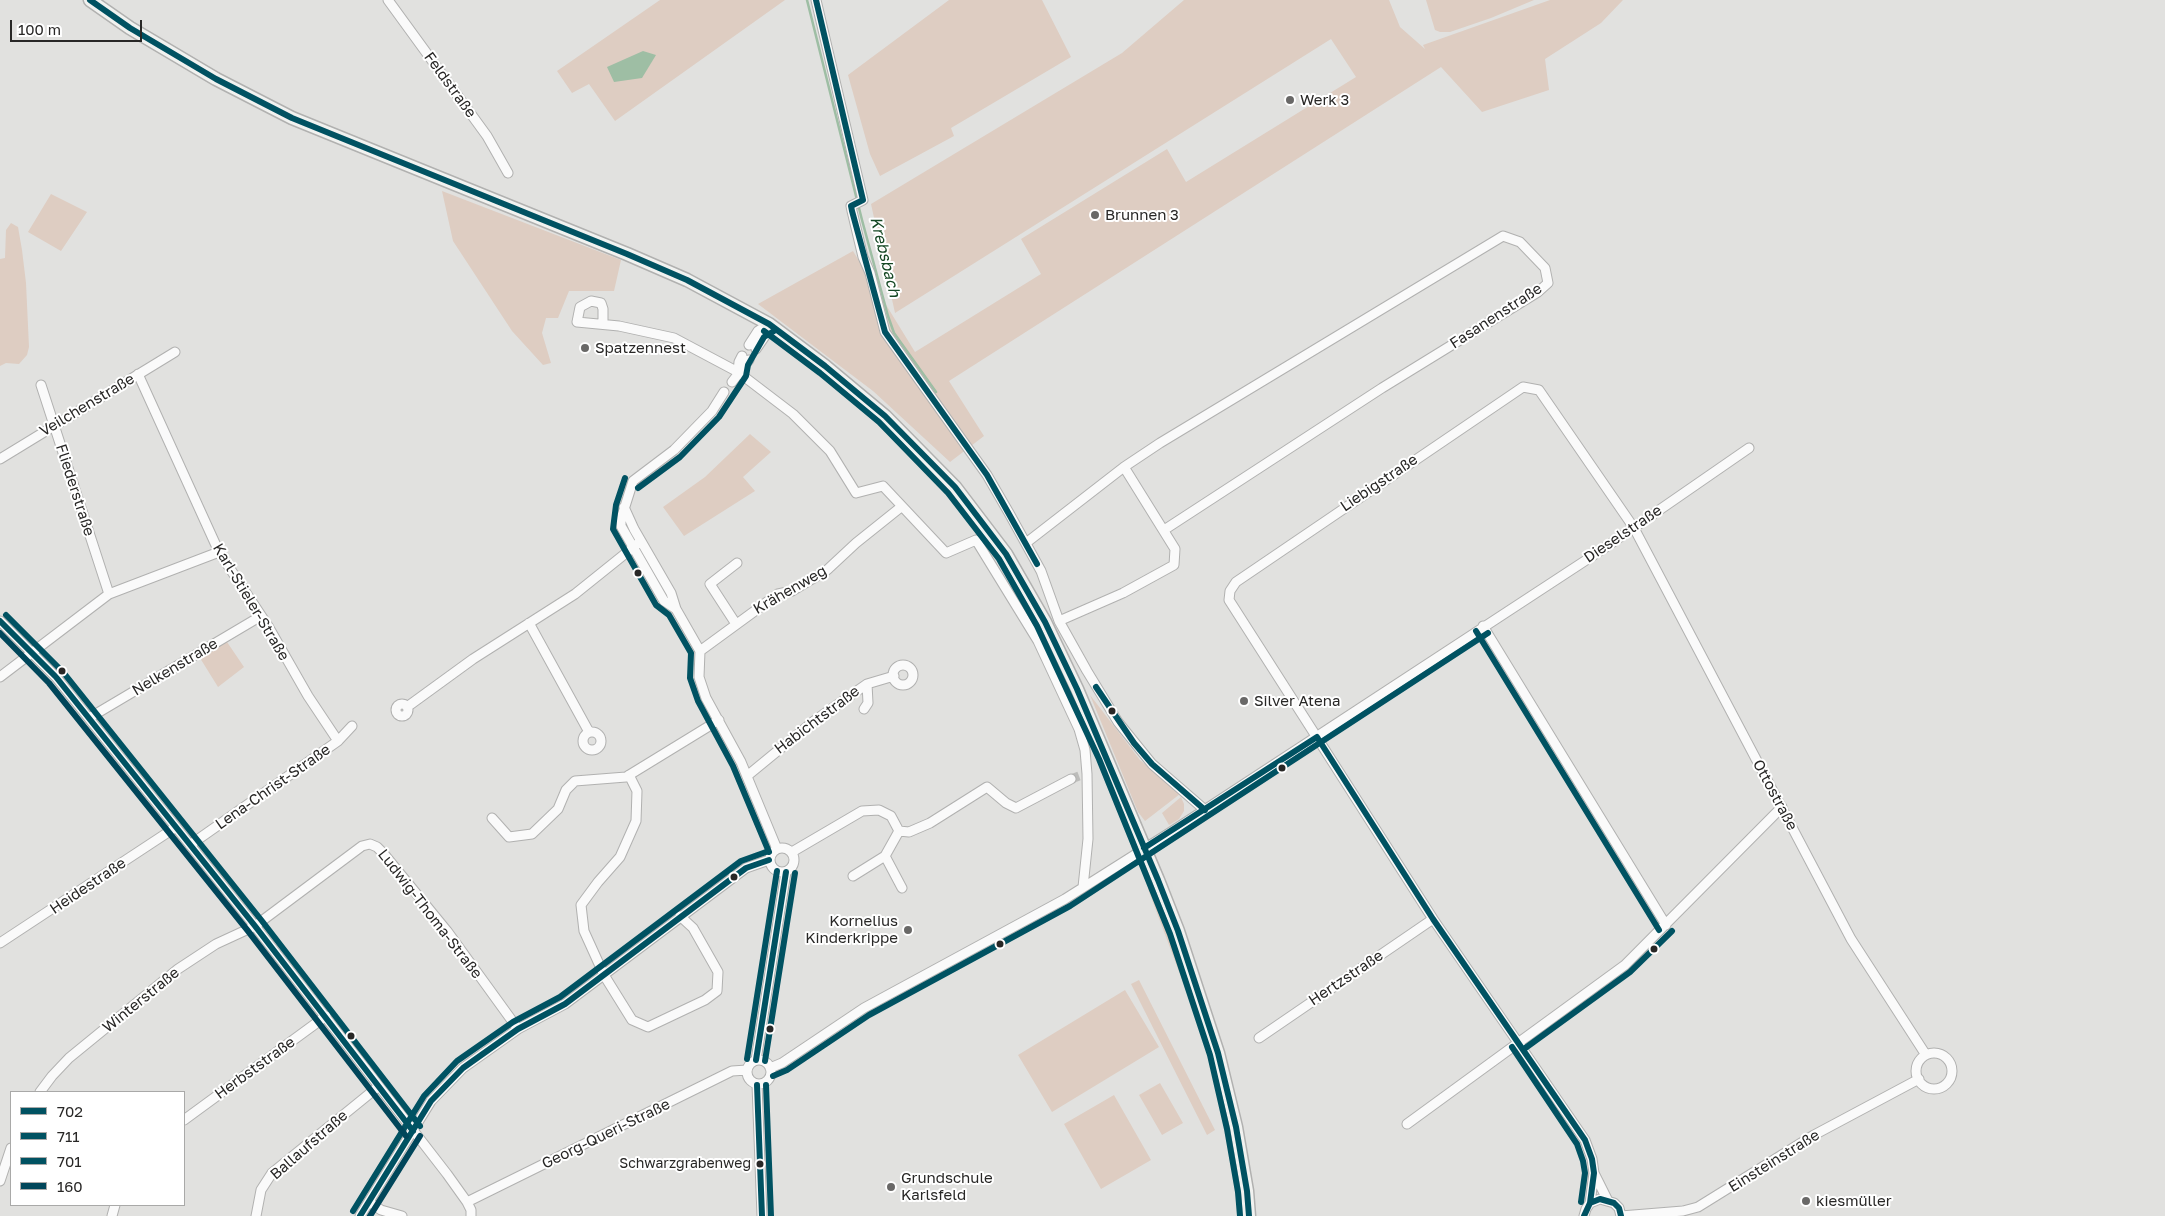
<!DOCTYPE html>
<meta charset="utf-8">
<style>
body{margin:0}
#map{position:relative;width:2165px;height:1216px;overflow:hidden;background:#e1e1df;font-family:"Golos Text",sans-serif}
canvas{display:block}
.legend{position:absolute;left:10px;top:1091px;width:175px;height:115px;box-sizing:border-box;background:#fff;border:1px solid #a9a9a8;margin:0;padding:6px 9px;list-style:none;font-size:15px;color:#282726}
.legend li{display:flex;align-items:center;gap:10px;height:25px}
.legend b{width:25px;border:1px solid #a9a9a8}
.scale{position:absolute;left:10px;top:20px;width:132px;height:22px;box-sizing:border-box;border:2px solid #282726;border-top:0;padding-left:6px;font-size:15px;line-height:18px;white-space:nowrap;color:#282726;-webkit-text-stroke:4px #fff;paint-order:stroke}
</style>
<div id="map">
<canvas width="2165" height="1216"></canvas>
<ul class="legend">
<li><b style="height:6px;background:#005262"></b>702</li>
<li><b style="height:6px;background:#005262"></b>711</li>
<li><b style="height:6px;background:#005262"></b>701</li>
<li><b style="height:6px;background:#00465a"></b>160</li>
</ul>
<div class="scale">100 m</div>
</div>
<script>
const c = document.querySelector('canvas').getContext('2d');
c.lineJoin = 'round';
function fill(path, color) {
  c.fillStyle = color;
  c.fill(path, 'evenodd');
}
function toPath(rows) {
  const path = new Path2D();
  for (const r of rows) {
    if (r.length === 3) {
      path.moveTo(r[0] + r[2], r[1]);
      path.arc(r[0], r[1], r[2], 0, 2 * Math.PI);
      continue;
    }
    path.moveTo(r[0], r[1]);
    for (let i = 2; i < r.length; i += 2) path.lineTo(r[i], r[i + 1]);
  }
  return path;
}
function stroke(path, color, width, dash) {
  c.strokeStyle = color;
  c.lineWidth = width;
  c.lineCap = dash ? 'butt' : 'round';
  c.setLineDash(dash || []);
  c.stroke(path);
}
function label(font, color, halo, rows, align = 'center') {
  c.font = font + ' "Golos Text",sans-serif';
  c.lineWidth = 4;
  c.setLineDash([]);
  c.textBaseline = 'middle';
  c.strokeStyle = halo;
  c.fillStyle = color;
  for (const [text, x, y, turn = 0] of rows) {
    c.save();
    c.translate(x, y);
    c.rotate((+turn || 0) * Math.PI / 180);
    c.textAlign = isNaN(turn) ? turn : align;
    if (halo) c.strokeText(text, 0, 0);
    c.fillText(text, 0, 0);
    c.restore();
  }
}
fill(toPath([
 [660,0,785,0,615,121,589,84,572,93,557,71],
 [949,0,1042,0,1071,57,951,128,954,136,880,176,870,154,848,75],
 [1184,0,1389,0,1400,27,1425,49,1423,45,1550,0,1623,0,1601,23,1545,59,1549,90,1482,112,1441,67,949,381,984,436,950,462,873,391,758,304,853,251,915,352,1041,274,1021,239,1167,149,1186,182,1356,77,1331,39,895,313,871,204,1122,53],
 [1426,0,1534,0,1491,18,1450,32,1440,32,1435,30],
 [442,191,621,260,614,291,569,291,558,318,546,318,542,333,551,363,543,365,512,331,453,241],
 [51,194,87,212,61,251,28,232],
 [11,223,18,227,22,250,26,283,29,347,27,355,19,364,6,363,0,366,0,259,5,258,6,230],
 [750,434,771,452,743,477,755,491,684,536,663,507,705,477],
 [227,642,244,667,218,687,200,658],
 [1090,695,1140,760,1180,794,1145,821,1138,812],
 [1181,797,1184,804,1184,811,1179,819,1169,825,1162,813],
 [1149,885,1195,1007,1208,1049,1224,1110,1241,1216,1239,1216,1220,1101,1211,1068,1199,1025,1148,889],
 [1139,980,1215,1130,1207,1135,1131,984],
 [1125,990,1159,1047,1052,1112,1018,1055],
 [1160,1083,1183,1123,1162,1135,1139,1095],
 [1114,1095,1151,1160,1101,1189,1064,1124]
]), '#decdc2');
fill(toPath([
 [643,51,656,55,642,78,614,82,607,67]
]), '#9ebea4');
stroke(toPath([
 [807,0,862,220,888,316,894,333,936,392]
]), '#9ebea4', 2.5);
stroke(toPath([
 [1071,779,1079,776]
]), '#bcbcba', 9, [9, 4.5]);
const minor = toPath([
 [388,0,487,136,508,173],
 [816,0,863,200,851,206,852,211,863,257,870,273,885,332,987,475,1009,513,1041,571,1059,621,1087,671,1118,722,1152,764,1205,810],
 [603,324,603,309,601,303,591,301,580,307,577,322,619,326,674,338,738,372,793,414,830,451,856,493,883,486,946,553,976,540,1038,641,1079,729,1085,750,1087,774,1088,839,1083,887],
 [749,345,758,331,769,324],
 [756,349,765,336,769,324],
 [738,372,739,362,742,356],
 [138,374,219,552,268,626,308,696,338,741],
 [732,382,749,360],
 [41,385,109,594],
 [0,459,175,352],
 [624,507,634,529,671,593,676,609,700,651,699,677,706,698,741,762,777,849],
 [1026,543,1124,467,1160,443,1503,236,1520,242,1545,268,1548,283,1538,292,1382,388,1164,530],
 [676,609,664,601,660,594,621,526,621,519,633,481,674,450,712,411,724,392],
 [0,621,56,677,255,926,447,1174,467,1202,471,1210,471,1216],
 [1059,621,1123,593,1174,565,1175,549,1124,467],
 [529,623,589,732],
 [736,624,710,584,737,563],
 [1483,626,1666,925],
 [700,651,778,594,792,591,827,570,856,543,901,507],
 [903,675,10],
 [0,677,109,594,219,552],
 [402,710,6],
 [407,707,473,659,575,594,641,541],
 [864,709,868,703,867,684],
 [89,718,261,616],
 [592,741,9],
 [629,775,637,791,636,821,620,857,598,882,581,905,584,931,604,975,632,1020,648,1027,705,1000,717,991,718,972,693,928,680,916],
 [747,776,814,721,867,684,894,676],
 [492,818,509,837,532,834,558,809,566,790,575,781,626,777,719,720],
 [190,845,338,741,352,726],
 [782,860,12],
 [792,852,862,811,879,810,891,816,899,831,909,832,930,823,987,787,1006,803,1016,808,1071,779],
 [885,856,902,888],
 [853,876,885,856,899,831],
 [0,943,176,827],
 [1259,1038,1433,919],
 [1934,1071,18],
 [759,1072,12],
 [756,1060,786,872],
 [770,1068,782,1063,864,1008,1065,899,1171,832,1600,551,1749,448],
 [757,1085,762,1216],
 [40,1092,52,1076,69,1058,178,969,216,944,255,926,362,846,370,844,377,847,384,854,447,931,518,1029],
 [184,1120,326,1016],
 [1407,1124,1625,965,1782,807],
 [1594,1173,1607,1199],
 [0,1181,11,1148],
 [369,1202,381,1210,402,1216],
 [467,1202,732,1071,747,1070],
 [1590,1203,1594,1173,1592,1159,1585,1140,1433,919,1229,600,1230,591,1236,582,1523,387,1539,390,1634,528,1851,939,1926,1055],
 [112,1216,115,1205],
 [256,1216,261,1190,272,1173,379,1086],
 [360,1216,431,1101,463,1068,518,1029,565,1004,746,868,769,860],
 [1584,1216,1586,1209,1590,1203,1600,1199,1614,1203,1619,1208,1621,1216],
 [1621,1216,1683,1211,1698,1207,1814,1135,1919,1079]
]);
const secondary = toPath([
 [90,0,130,28,216,79,292,118,627,254,687,280,769,324,825,366,885,416,955,487,1006,554,1045,622,1077,689,1158,880,1178,931,1218,1053,1236,1127,1247,1191,1249,1216]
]);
stroke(minor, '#b1b1b0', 11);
stroke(secondary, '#b1b1b0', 15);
stroke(minor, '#fafafa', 9);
stroke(secondary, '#f1f2f0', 12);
stroke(toPath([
 [90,0,130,28,216,79,292,118,627,254,687,280,769,324,825,366,885,416,955,487,1006,554,1045,622,1077,689,1158,880,1178,931,1218,1053,1236,1127,1247,1191,1249,1216],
 [816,0,863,200,851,206,852,211,885,332,987,475,1037,564],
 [0,621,56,677,255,926,413,1131],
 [1096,687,1134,743,1152,764,1205,810],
 [1317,737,1433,919,1585,1140,1592,1159,1594,1173,1590,1203],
 [1144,848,1317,737],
 [756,1060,786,872],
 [757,1085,762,1216],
 [360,1216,431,1101,463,1068,518,1029,565,1004,746,868,769,860],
 [1584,1216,1590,1203,1600,1199,1614,1203,1619,1208,1621,1216]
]), '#005262', 6);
stroke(toPath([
 [764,331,820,373,879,422,948,493,999,559,1037,626,1099,759,1170,934,1210,1055,1227,1129,1238,1192,1240,1216],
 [625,478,616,505,613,529,656,605,669,615,691,653,690,678,698,701,733,766,769,852],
 [638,488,680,457,719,417,746,376,748,365,764,337,774,331],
 [1476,631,1659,930],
 [1512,1047,1577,1144,1583,1161,1585,1173,1581,1202],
 [1524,1049,1630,972,1672,931],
 [765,1061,795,873],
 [773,1076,787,1070,869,1015,1070,906,1488,633]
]), '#005262', 6);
stroke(toPath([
 [6,615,63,672,262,921,420,1126],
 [747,1059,777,871],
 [766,1085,771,1216],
 [353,1211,424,1096,457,1061,513,1022,560,997,741,861,766,852]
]), '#005262', 6);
stroke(toPath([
 [0,633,49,683,248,931,406,1136],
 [370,1216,420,1136]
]), '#00465a', 6);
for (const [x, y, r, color] of [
 [1290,100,5,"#696867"],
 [1095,215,5,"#696867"],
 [585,348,5,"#696867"],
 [638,573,4.5,"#282726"],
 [62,671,4.5,"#282726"],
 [1244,701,5,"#696867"],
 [1112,711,4.5,"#282726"],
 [1282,768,4.5,"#282726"],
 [734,877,4.5,"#282726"],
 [908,930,5,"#696867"],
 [1000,944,4.5,"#282726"],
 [1654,949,4.5,"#282726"],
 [770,1029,4.5,"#282726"],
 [351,1036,4.5,"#282726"],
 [760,1164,4.5,"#282726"],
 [891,1187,5,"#696867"],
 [1806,1201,5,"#696867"]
]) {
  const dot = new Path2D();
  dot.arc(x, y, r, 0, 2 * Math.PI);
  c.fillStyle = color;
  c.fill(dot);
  stroke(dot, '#fff', 2);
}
label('14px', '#282726', '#fff', [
 ["Schwarzgrabenweg",751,1164]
], 'right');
label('15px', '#282726', '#fff', [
 ["Feldstraße",450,85,54],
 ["Fasanenstraße",1496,316,-33],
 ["Veilchenstraße",87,405,-31],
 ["Liebigstraße",1379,483,-34],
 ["Fliederstraße",75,490,72],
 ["Dieselstraße",1623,534,-34],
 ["Krähenweg",790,590,-30],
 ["Karl-Stieler-Straße",251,602,59],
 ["Nelkenstraße",175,667,-31],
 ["Habichtstraße",817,720,-37],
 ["Lena-Christ-Straße",273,787,-35],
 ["Ottostraße",1775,795,62],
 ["Heidestraße",88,886,-34],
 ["Ludwig-Thoma-Straße",430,914,52],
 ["Hertzstraße",1346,978,-34],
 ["Winterstraße",141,1000,-39],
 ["Herbststraße",255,1068,-36],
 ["Georg-Queri-Straße",606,1134,-26],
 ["Ballaufstraße",309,1145,-41],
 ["Einsteinstraße",1774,1161,-32]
]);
label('15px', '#282726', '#fff', [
 ["Werk 3",1300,100],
 ["Brunnen 3",1105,215],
 ["Spatzennest",595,348],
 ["Silver Atena",1254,701],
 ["Kornelius",898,921,"right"],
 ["Kinderkrippe",898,938,"right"],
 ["Grundschule",901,1178],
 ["Karlsfeld",901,1195],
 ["kiesmüller",1816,1201]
], 'left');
label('italic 16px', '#144723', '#fff', [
 ["Krebsbach",885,257,76]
]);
</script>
